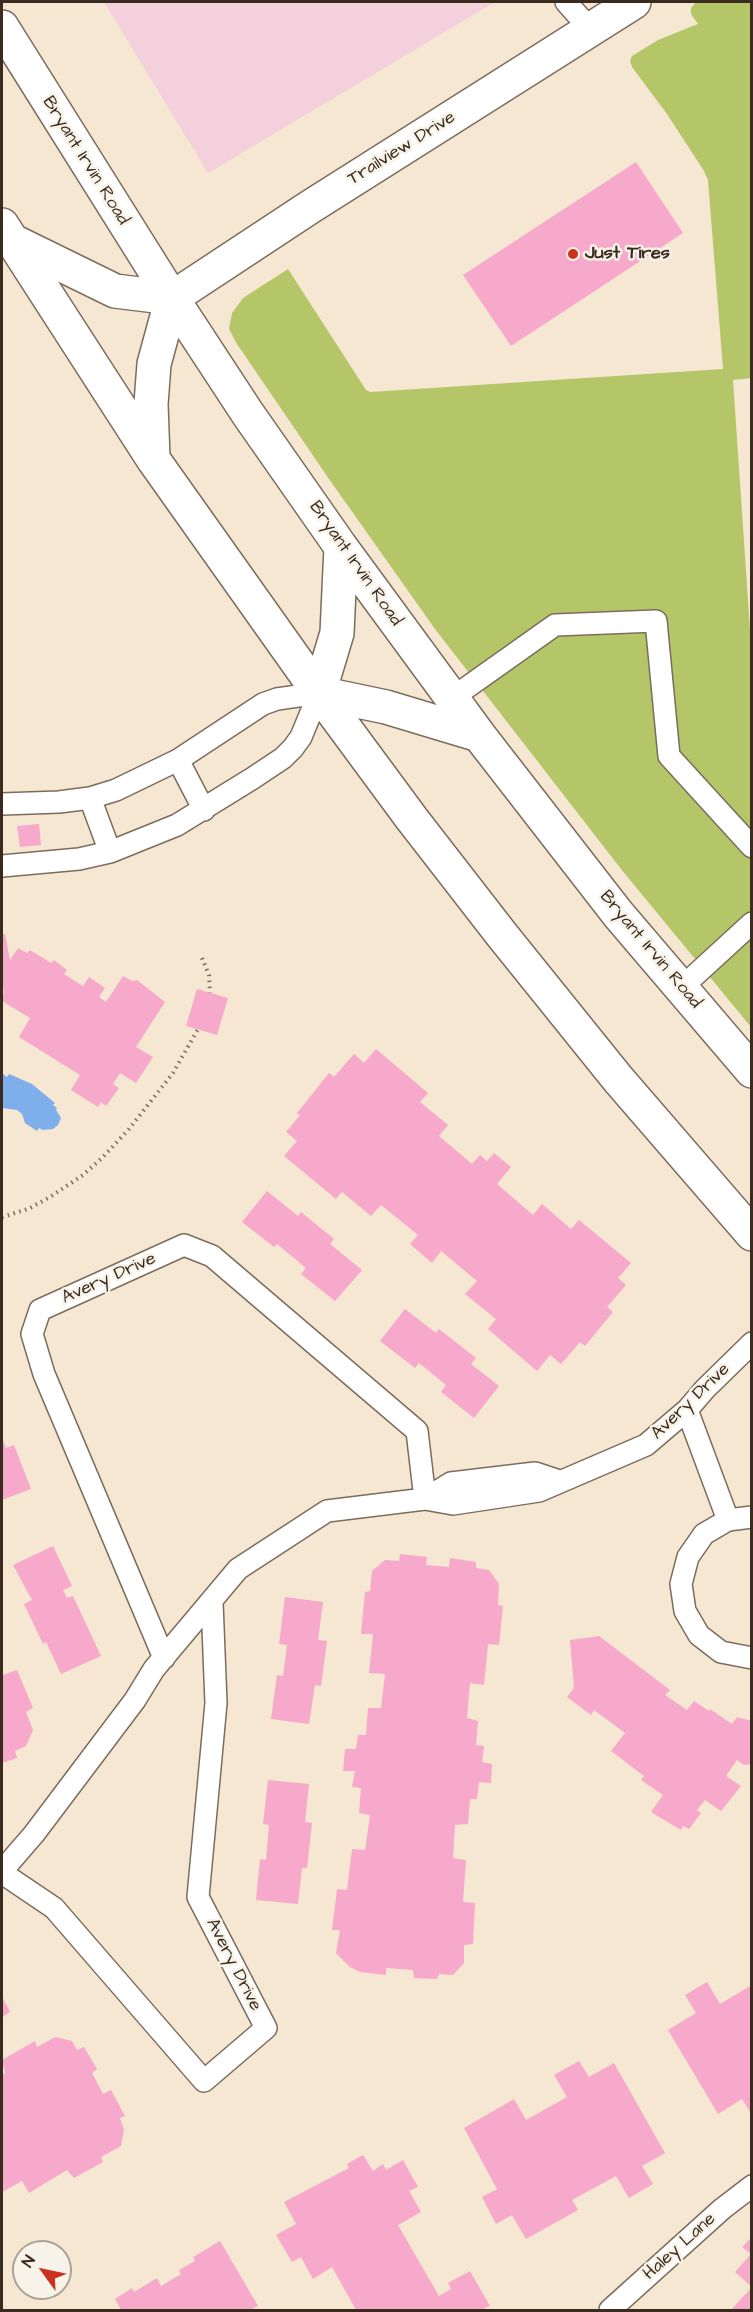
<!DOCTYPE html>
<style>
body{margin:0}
#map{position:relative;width:753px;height:2312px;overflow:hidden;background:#f5e7d2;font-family:"Architects Daughter",sans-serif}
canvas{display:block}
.frame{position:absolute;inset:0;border:3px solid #3b2a1e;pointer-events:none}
.north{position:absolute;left:12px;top:2240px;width:60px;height:60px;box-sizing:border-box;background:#f7f3e8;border:2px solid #aca397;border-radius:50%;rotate:303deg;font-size:16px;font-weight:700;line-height:24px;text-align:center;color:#3b2a1e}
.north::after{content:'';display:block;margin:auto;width:21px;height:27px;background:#c8321e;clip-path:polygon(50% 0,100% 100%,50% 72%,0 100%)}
</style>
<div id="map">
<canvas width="753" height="2312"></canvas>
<div class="frame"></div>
<div class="north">N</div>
</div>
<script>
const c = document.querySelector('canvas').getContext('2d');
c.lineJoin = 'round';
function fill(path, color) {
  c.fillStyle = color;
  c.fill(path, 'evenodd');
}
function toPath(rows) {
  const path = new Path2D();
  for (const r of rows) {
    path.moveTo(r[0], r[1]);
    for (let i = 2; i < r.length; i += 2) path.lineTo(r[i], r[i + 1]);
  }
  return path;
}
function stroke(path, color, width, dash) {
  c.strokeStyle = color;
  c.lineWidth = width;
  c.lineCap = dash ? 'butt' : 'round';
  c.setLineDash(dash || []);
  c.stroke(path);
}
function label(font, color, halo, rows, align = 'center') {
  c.font = font + ' "Architects Daughter",sans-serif';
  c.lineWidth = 5;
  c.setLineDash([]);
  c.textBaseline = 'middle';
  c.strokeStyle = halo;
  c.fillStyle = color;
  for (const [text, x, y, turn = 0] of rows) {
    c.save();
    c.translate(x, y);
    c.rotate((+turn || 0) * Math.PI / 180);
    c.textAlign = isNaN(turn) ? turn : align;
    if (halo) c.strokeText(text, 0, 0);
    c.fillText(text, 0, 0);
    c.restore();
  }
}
fill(toPath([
 [104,2,495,2,208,173]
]), '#f4cfdc');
fill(toPath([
 [696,2,751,2,752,378,733,380,752,659,751,1027,621,869,435,629,329,479,237,344,229,329,232,313,243,298,288,269,366,390,370,392,723,369,708,180,704,171,667,114,632,67,630,61,632,56,658,40,698,24,691,14,691,8]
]), '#b5c669');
fill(toPath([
 [3,1074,7,1077,9,1074,32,1084,55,1103,53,1105,57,1108,56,1110,61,1118,58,1125,53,1129,43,1130,39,1128,37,1131,25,1123,22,1114,17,1110,2,1108]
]), '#7fafea');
fill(toPath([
 [636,162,683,233,511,346,463,275],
 [39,824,41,845,20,847,17,826],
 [5,934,10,960,18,948,27,953,30,950,51,963,54,960,67,970,64,974,83,986,89,977,105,988,99,997,106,1002,123,976,132,981,137,980,165,1002,136,1047,153,1057,136,1083,120,1073,113,1084,119,1088,106,1106,101,1102,98,1107,71,1090,80,1075,19,1037,30,1018,2,1001,4,990,2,989,2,935],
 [197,989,228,998,217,1035,186,1026],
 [376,1049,428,1093,420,1102,448,1125,439,1136,472,1164,480,1155,487,1161,494,1153,511,1167,497,1184,533,1215,542,1204,571,1229,579,1220,631,1263,618,1278,626,1285,607,1307,613,1312,585,1346,580,1342,561,1364,550,1355,537,1371,488,1329,496,1319,465,1294,477,1281,441,1251,432,1263,410,1244,418,1235,381,1205,371,1216,342,1192,336,1199,284,1156,297,1141,286,1132,300,1115,297,1113,329,1073,334,1077,354,1054,364,1063],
 [267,1191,298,1216,301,1212,334,1239,330,1244,362,1270,335,1301,301,1274,306,1268,277,1244,274,1247,242,1222],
 [405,1309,436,1333,439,1329,476,1358,471,1364,499,1386,474,1418,441,1392,446,1385,419,1363,415,1368,380,1341],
 [2,1438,6,1448,14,1445,31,1489,2,1500],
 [53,1546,72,1586,63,1590,67,1598,73,1596,101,1656,61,1674,46,1642,43,1644,24,1604,32,1600,13,1565],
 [400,1554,427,1557,426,1565,449,1567,450,1558,476,1562,476,1568,489,1570,499,1584,498,1605,503,1606,499,1645,488,1644,484,1685,470,1683,467,1718,478,1721,476,1745,484,1746,482,1762,492,1764,491,1783,479,1782,477,1799,470,1799,468,1824,455,1825,453,1858,466,1860,463,1902,475,1903,473,1944,464,1945,464,1963,453,1975,439,1974,437,1979,414,1978,413,1970,386,1968,386,1975,360,1972,350,1967,336,1953,340,1930,332,1930,337,1889,347,1890,352,1849,365,1850,370,1815,359,1813,361,1788,352,1787,355,1771,343,1771,345,1749,356,1749,358,1735,366,1735,368,1708,381,1708,385,1674,369,1673,373,1634,361,1634,365,1592,370,1591,372,1571,385,1560,399,1561],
 [285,1597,323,1602,318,1640,327,1641,321,1686,315,1685,309,1724,271,1719,277,1675,283,1676,287,1645,279,1644],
 [599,1636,670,1690,665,1695,687,1710,694,1701,709,1711,710,1709,732,1724,737,1717,752,1721,752,1764,744,1765,737,1760,726,1776,741,1786,721,1811,705,1800,697,1810,701,1813,689,1829,683,1826,681,1830,651,1812,663,1795,641,1780,644,1776,611,1751,625,1733,594,1710,591,1715,567,1697,574,1688,570,1640],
 [2,1670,3,1675,17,1670,33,1708,26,1712,33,1730,26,1746,15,1751,17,1758,2,1763],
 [268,1780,309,1784,305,1822,312,1823,307,1868,302,1868,298,1904,256,1900,260,1859,266,1860,269,1825,263,1824],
 [707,1982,720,2004,752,1985,752,2115,742,2099,718,2114,668,2030,696,2013,685,1995],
 [2,1997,10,2012,2,2017],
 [55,2037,72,2041,77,2050,84,2047,97,2069,92,2073,103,2094,111,2090,125,2116,120,2118,124,2130,121,2146,101,2157,103,2162,74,2178,67,2170,29,2193,22,2181,2,2192,2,2075,5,2073,2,2060,35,2041,37,2047],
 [579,2061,589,2077,614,2063,665,2153,642,2166,653,2184,629,2198,616,2176,572,2200,578,2210,526,2239,512,2215,496,2224,482,2197,497,2189,464,2128,514,2099,526,2120,567,2097,554,2075],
 [363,2155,373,2171,383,2164,386,2170,403,2160,418,2187,409,2191,421,2212,398,2225,439,2296,451,2289,448,2283,470,2271,490,2306,481,2310,356,2310,332,2267,313,2279,301,2257,292,2262,276,2235,296,2224,284,2202,349,2168,347,2164],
 [752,2237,752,2287,735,2272,751,2254,742,2247],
 [220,2241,258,2306,250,2310,121,2310,115,2299,132,2288,134,2292,157,2278,161,2286,181,2274,179,2270,195,2261,193,2257],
 [752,2287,752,2310,731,2310]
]), '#f6a9ca');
const service = toPath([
 [566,2,591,30],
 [452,698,555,625,656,621,669,756,752,847],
 [178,760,204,810],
 [90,798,110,852],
 [2,804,59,802,90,798,116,790,178,760,263,704,277,699,319,693],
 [2,866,79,859,110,852,177,825,253,778,283,758,293,748,301,737,319,693],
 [681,988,752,923],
 [687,1410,728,1520],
 [425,1499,451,1483,535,1473,559,1481],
 [752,1517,728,1520,704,1534,688,1557,681,1584,685,1611,699,1635,721,1652,752,1658],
 [164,1658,44,1374,32,1334,40,1310,184,1245,212,1256,417,1431,425,1499],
 [2,1871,34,1834,135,1700,154,1669,238,1569,327,1511,425,1499,453,1504,539,1491,646,1445,687,1410,705,1389,752,1343],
 [2,1873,54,1908,204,2081,266,2028,198,1897,216,1703,212,1602],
 [610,2310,722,2209,752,2186]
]);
const minor = toPath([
 [172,298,310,207,634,2]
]);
const secondary = toPath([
 [2,27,172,298,248,414,341,547,479,735,618,914,752,1071],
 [2,225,153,459,319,693,412,819,502,935,618,1079,752,1234],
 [13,241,115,291,172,298,154,364,151,404,153,458],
 [319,693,386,707,479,735],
 [319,693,337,633,341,547]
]);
stroke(service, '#7c6c5d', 24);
stroke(minor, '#7c6c5d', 36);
stroke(secondary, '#7c6c5d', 36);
stroke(toPath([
 [202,958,209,975,210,993],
 [2,1217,28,1209,50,1197,83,1175,103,1157,129,1129,173,1073,198,1029]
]), '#7c6c5d', 4, [1.5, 4.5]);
stroke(service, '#fff', 21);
stroke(minor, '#fff', 33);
stroke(secondary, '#fff', 33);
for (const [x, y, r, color] of [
 [573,254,6,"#c8321e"]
]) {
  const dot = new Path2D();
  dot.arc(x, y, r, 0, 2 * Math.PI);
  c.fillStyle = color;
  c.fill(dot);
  stroke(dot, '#f7f3e8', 2);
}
label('18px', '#3b2a1e', '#f7f3e8', [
 ["Trailview Drive",402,149,-32],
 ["Bryant Irvin Road",85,161,58],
 ["Bryant Irvin Road",355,564,55],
 ["Bryant Irvin Road",650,950,50],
 ["Avery Drive",109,1279,-24],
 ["Avery Drive",691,1402,-44],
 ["Avery Drive",233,1965,63],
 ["Haley Lane",680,2247,-42]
]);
label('bold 18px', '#3b2a1e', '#f7f3e8', [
 ["Just Tires",585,254]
], 'left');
</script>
